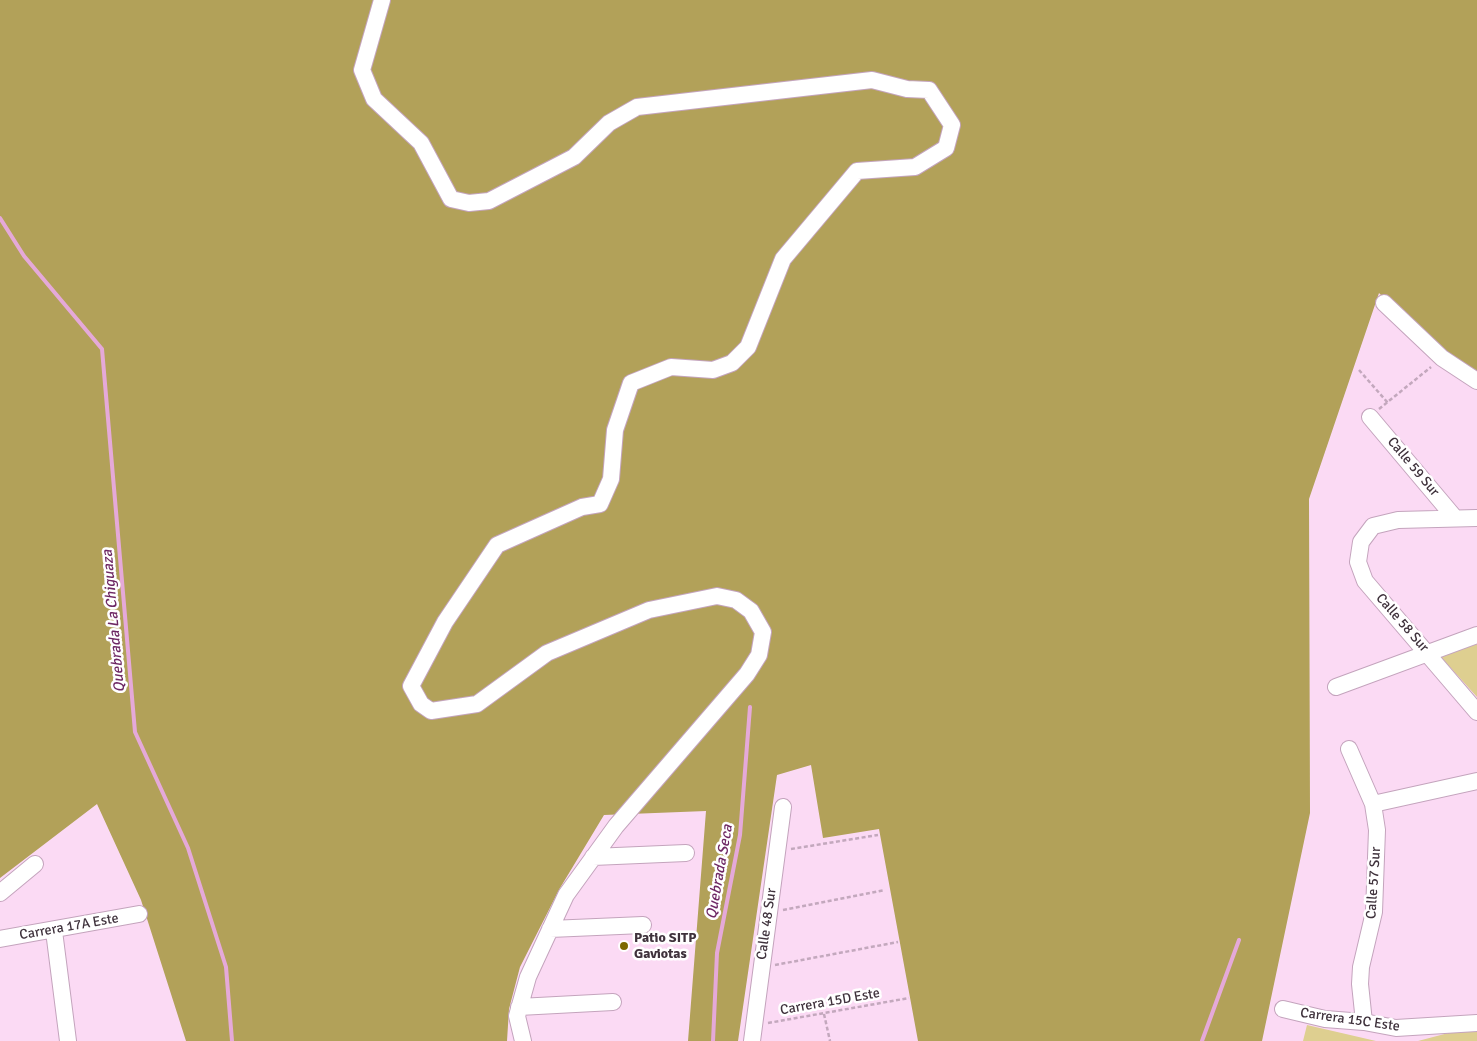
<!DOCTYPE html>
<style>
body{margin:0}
canvas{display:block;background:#fbdaf4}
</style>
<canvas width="1477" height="1041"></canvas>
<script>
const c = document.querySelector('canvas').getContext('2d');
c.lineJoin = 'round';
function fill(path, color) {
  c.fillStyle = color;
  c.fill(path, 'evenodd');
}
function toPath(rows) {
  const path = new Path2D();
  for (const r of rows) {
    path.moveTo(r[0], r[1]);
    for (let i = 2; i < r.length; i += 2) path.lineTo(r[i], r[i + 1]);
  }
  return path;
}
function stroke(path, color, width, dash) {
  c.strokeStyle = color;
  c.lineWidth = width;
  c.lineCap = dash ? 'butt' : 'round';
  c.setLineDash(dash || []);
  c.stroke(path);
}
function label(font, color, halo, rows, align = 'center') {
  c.font = font + ' Signika,sans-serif';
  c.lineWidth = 5;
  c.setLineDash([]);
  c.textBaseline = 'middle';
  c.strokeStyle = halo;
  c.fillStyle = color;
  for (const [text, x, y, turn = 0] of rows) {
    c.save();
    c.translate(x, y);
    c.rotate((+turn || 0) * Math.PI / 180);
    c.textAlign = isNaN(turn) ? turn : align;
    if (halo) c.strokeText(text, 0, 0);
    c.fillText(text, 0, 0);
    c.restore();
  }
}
fill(toPath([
 [1477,644,1477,697,1440,656],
 [1307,1025,1376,1041,1303,1041],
 [1471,1027,1477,1029,1477,1041,1418,1041]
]), '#decf90');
fill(toPath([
 [0,0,1477,0,1477,373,1443,357,1379,293,1309,499,1310,813,1262,1041,918,1041,879,829,823,838,811,765,777,775,738,1041,688,1041,706,811,604,815,560,888,520,967,509,1009,507,1041,186,1041,141,900,97,804,0,878]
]), '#b2a159');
stroke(toPath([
 [0,218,24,256,102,349,135,732,188,848,226,967,232,1041],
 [713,1041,717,953,740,835,750,707],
 [1202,1041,1239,940]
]), '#e5a9d9', 4);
const minor = toPath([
 [382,0,362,70,374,99,421,143,451,199,469,203,489,201,574,157,609,123,637,107,872,80,907,89,929,90,952,125,946,148,915,167,857,171,783,259,748,347,732,363,713,370,671,367,631,383,615,430,611,479,600,504,582,507,497,545,445,622,411,686,421,704,431,711,477,704,547,653,649,610,717,596,736,600,751,611,763,632,759,655,747,674,616,826,566,895,528,977,517,1016,523,1041],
 [1384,303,1442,358,1477,381],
 [1370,417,1455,518],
 [1477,518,1398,520,1373,526,1361,542,1358,562,1365,581,1477,712],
 [1336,687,1477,635],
 [1349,749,1373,804,1377,830,1374,912,1361,967,1360,984,1364,1022],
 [1373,804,1477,781],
 [593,857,686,853],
 [0,893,35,864],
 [550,929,643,925],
 [54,931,68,1041],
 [0,939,139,914],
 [519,1007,613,1002],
 [1283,1009,1325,1019,1364,1022,1396,1028,1477,1023],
 [752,1041,783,807]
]);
stroke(minor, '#c4a4bd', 18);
stroke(toPath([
 [1359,370,1388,403],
 [1379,409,1431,367],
 [791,849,878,835],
 [783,910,885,890],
 [775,965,898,942],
 [824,1014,830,1041],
 [768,1023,909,998]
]), '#c3a8bd', 2.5, [4, 2.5]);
stroke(minor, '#fff', 16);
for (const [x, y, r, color] of [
 [624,946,5,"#7c6800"]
]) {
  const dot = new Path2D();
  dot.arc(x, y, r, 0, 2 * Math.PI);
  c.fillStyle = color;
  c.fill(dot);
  stroke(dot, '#fff', 2);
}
label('14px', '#3f323c', '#fff', [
 ["Calle 59 Sur",1413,467,50],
 ["Calle 58 Sur",1402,623,49],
 ["Calle 57 Sur",1374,883,-86],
 ["Calle 48 Sur",767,924,-82],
 ["Carrera 17A Este",69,927,-10],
 ["Carrera 15D Este",830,1002,-10],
 ["Carrera 15C Este",1350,1020,8]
]);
label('bold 14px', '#3f323c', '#fff', [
 ["Patio SITP",634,938],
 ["Gaviotas",634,954]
], 'left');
label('italic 15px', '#6e2864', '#fff', [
 ["Quebrada La Chiguaza",114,621,-95],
 ["Quebrada Seca",720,872,-80]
]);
</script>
